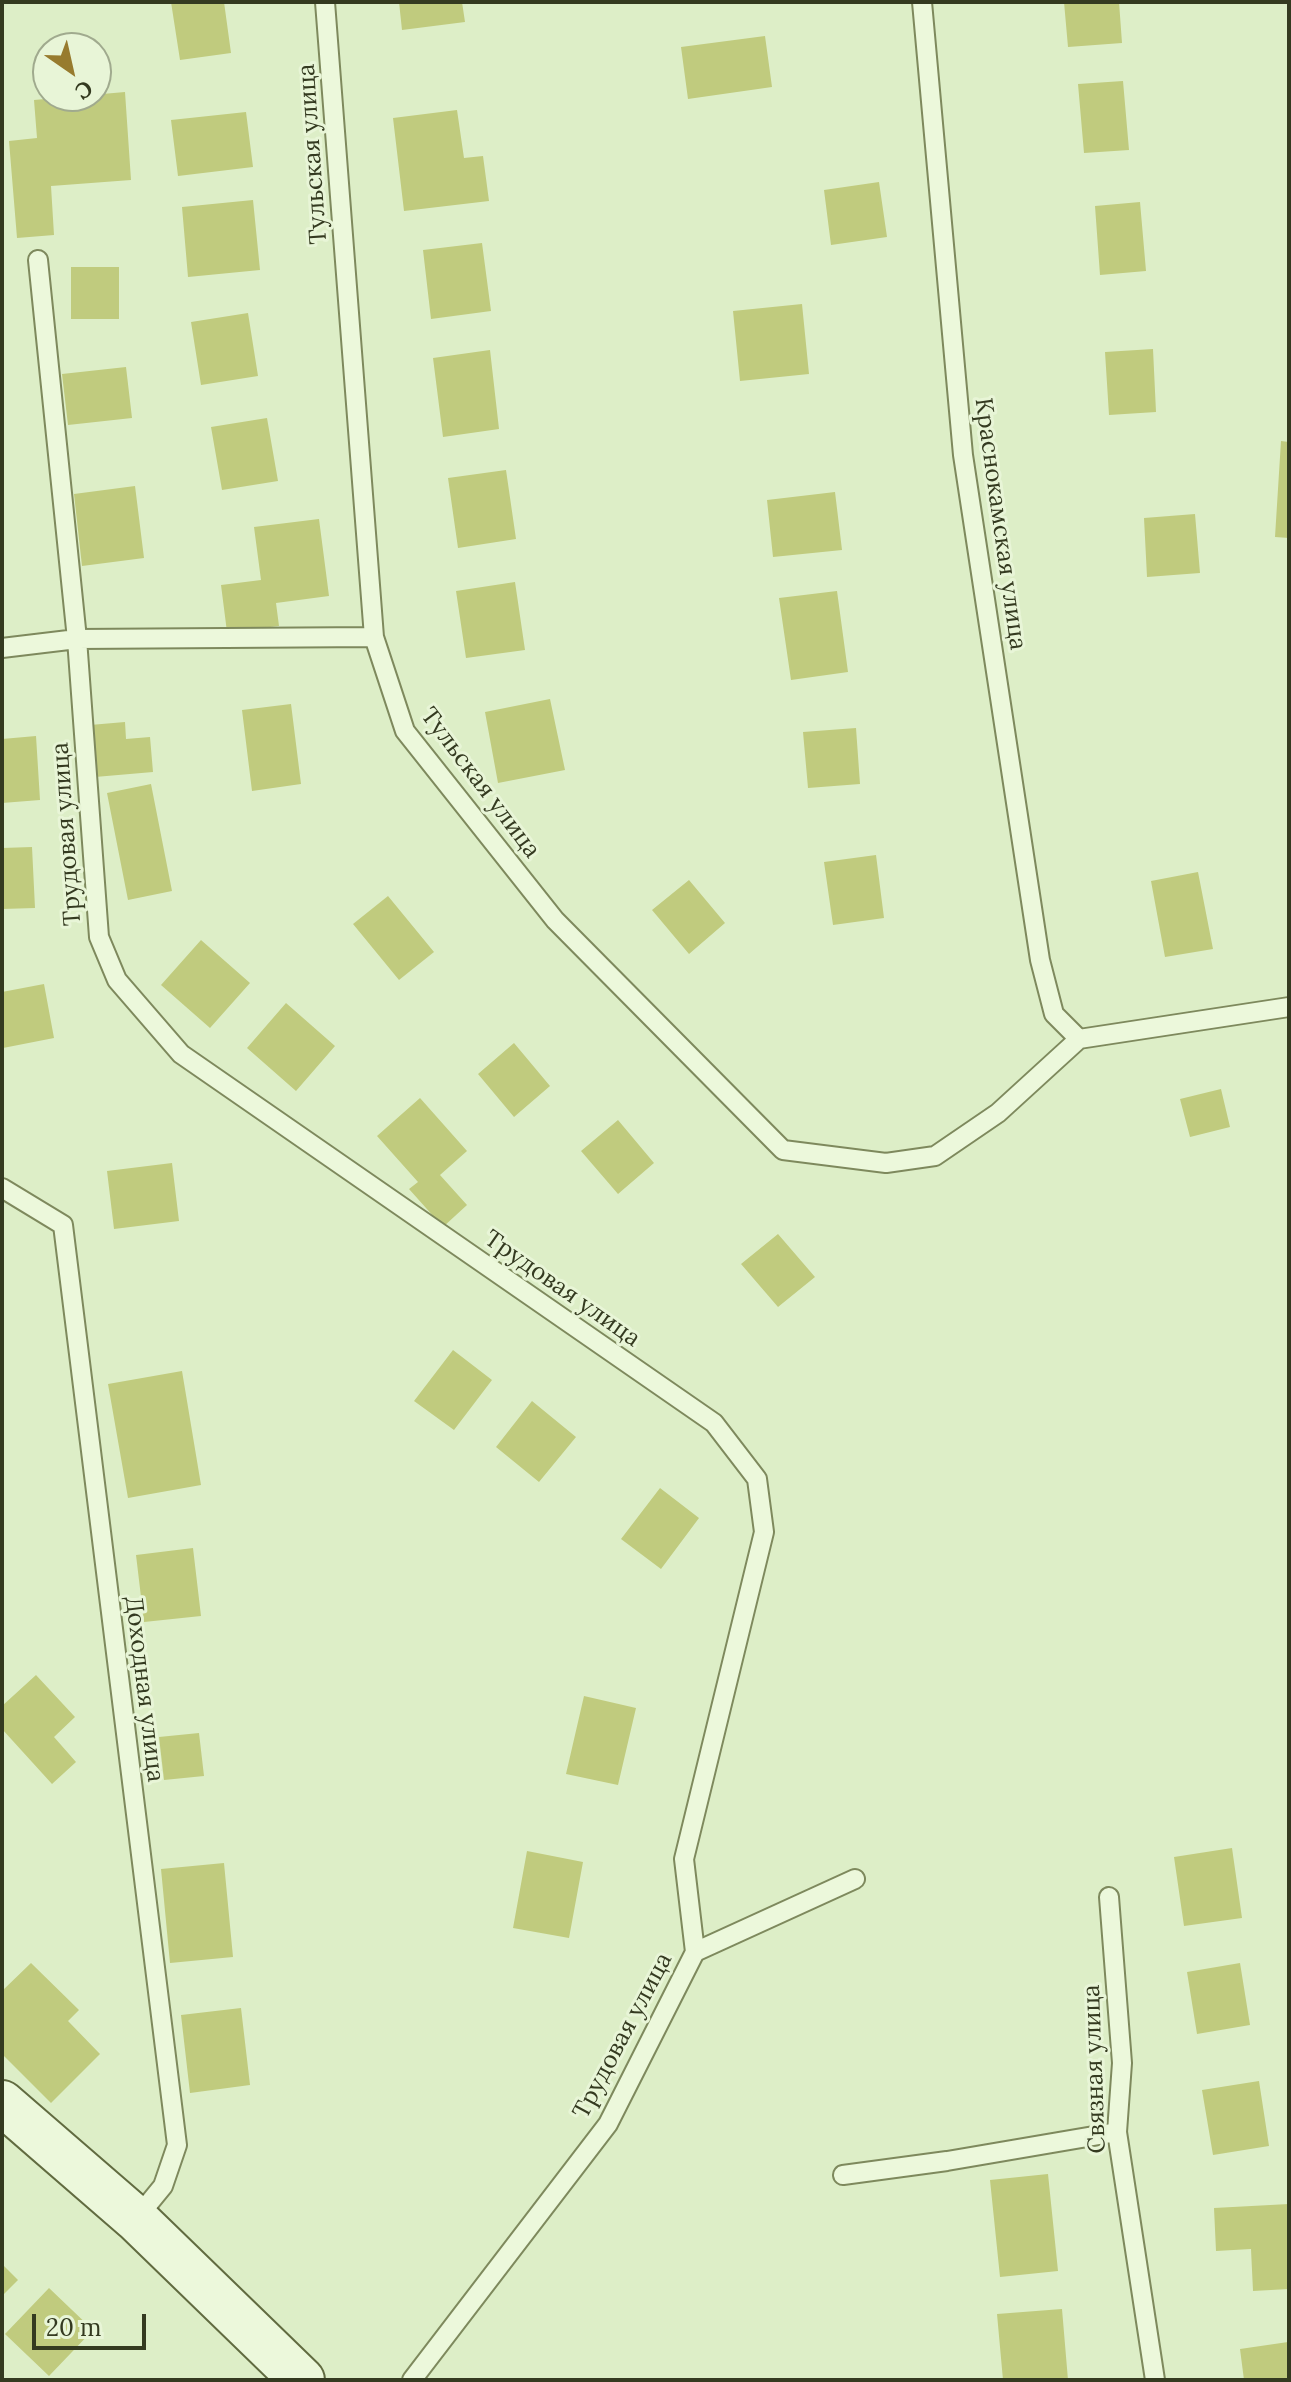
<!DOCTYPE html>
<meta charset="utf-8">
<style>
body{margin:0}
#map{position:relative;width:1291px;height:2382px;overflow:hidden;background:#ddeec7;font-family:Lora,serif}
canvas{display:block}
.frame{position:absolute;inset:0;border:4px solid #343a20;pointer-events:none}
.north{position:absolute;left:32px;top:32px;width:80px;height:80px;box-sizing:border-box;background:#e8f5d7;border:2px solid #a0aa8e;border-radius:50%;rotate:146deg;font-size:22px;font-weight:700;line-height:32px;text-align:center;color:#343a20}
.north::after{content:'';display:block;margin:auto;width:28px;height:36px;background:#977b2e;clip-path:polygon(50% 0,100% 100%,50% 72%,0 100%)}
.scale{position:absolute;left:32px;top:2314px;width:114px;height:36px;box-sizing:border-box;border:4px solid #343a20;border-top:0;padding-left:10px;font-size:24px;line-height:28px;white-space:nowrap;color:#343a20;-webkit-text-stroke:6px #e8f5d7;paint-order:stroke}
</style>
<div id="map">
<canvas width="1291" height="2382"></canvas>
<div class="frame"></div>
<div class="north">С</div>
<div class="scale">20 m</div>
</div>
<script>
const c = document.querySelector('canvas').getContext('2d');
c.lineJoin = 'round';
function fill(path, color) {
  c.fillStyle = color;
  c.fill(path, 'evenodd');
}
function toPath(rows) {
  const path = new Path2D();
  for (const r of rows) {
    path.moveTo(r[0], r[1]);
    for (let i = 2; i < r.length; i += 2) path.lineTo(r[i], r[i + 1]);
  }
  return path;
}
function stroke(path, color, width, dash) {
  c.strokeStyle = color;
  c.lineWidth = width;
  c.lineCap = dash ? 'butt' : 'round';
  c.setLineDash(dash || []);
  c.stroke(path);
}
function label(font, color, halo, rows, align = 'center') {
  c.font = font + ' Lora,serif';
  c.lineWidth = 6;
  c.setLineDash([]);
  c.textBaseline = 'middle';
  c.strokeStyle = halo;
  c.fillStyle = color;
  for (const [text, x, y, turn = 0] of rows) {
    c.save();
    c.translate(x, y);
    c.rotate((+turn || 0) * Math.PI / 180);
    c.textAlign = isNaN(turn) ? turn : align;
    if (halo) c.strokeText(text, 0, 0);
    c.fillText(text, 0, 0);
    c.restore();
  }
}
fill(toPath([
 [171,2,224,2,231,53,180,60],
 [399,2,462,2,465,22,402,30],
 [1064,2,1119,2,1122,43,1068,47],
 [765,36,772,87,688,99,681,47],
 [1123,81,1129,150,1084,153,1078,84],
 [125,92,131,180,51,186,54,235,17,238,9,141,37,138,34,100],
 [457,110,464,158,483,156,489,201,404,211,393,118],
 [246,112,253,167,178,176,171,120],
 [879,182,887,237,831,245,824,190],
 [253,200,260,270,188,277,182,207],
 [1140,202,1146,271,1100,275,1095,206],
 [482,243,491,311,431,319,423,250],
 [71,267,119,267,119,319,71,319],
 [802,304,809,374,740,381,733,311],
 [248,313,258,376,201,385,191,322],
 [1153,349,1156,412,1109,415,1105,352],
 [490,350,499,429,443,437,433,358],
 [126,367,132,418,68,425,62,374],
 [267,418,278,481,222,490,211,427],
 [1281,441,1289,442,1289,538,1275,537],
 [506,470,516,539,458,548,448,478],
 [135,486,144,558,82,566,74,494],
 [835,492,842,550,773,557,767,500],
 [1195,514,1200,573,1147,577,1144,518],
 [319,519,329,596,276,603,279,626,227,632,221,585,261,580,254,527],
 [515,582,525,650,466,658,456,591],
 [837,591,848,672,791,680,779,598],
 [550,699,565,770,498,783,485,712],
 [291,704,301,784,252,791,242,710],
 [125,722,126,739,150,737,153,772,95,777,90,725],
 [856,728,860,784,808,788,803,732],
 [36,736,40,800,2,803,2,739],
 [151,784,172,891,128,900,107,793],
 [32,847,35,908,2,909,2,848],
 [876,855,884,918,833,925,824,862],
 [1198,872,1213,949,1165,957,1151,881],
 [689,880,725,923,689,954,652,910],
 [388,896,434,952,399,980,353,924],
 [201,940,250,983,210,1028,161,985],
 [44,984,54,1038,3,1048,2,992],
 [286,1003,335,1046,296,1091,247,1048],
 [514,1043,550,1086,514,1117,478,1074],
 [1221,1089,1230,1127,1190,1137,1180,1099],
 [420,1098,467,1151,440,1175,467,1205,443,1227,409,1189,418,1182,377,1136],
 [618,1120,654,1163,618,1194,581,1151],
 [172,1163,179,1221,114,1229,107,1171],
 [778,1234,815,1277,778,1307,741,1264],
 [453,1350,492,1380,454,1430,414,1401],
 [182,1371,201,1485,128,1498,108,1384],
 [532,1401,576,1437,539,1482,496,1447],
 [660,1488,699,1518,661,1569,621,1539],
 [193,1548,201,1616,144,1622,136,1555],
 [36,1675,75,1717,54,1737,76,1762,52,1784,2,1729,2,1706],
 [584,1696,636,1708,618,1785,566,1774],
 [199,1733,204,1776,164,1780,159,1737],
 [1232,1848,1242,1918,1184,1926,1174,1857],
 [527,1851,583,1862,569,1938,513,1928],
 [224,1863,233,1957,170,1963,161,1869],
 [31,1963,79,2010,68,2021,100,2054,51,2103,2,2054,2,1991],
 [1240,1963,1250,2025,1197,2034,1187,1972],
 [241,2008,250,2085,190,2093,181,2015],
 [1259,2081,1269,2146,1213,2155,1202,2090],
 [1048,2174,1058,2271,1000,2277,990,2180],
 [1289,2204,1289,2289,1253,2291,1251,2249,1216,2251,1214,2208],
 [2,2264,18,2280,2,2296],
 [49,2288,93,2330,49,2376,5,2334],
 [1062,2309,1068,2380,1003,2380,997,2314],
 [1288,2342,1289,2380,1244,2380,1240,2349]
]), '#c0cb7e');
const lane = toPath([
 [325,2,374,637,405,731,555,920,783,1150,886,1163,935,1156,998,1113,1079,1039,1289,1007],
 [922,2,963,455,1040,960,1054,1014,1079,1039],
 [38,260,77,639,99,937,117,980,181,1054,714,1423,757,1479,764,1532,684,1859,695,1952,608,2124,412,2380],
 [2,648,77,639,374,637],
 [2,1188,63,1225,177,2145,163,2186,136,2219],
 [1109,1897,1122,2063,1117,2132,1155,2380],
 [695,1952,855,1879],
 [843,2175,947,2161,1117,2132]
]);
const secondary = toPath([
 [2,2103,136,2219,302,2380]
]);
stroke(lane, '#7e895d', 22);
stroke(secondary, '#616b40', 48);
stroke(lane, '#ecf8db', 18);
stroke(secondary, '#ecf8db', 44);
label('24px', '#343a20', '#e8f5d7', [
 ["Тульская улица",313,154,-94],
 ["Краснокамская улица",1000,524,82],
 ["Тульская улица",480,783,53],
 ["Трудовая улица",67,834,-94],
 ["Трудовая улица",562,1289,35],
 ["Доходная улица",144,1689,83],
 ["Трудовая улица",623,2036,-62],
 ["Связная улица",1095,2069,-92]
]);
</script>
